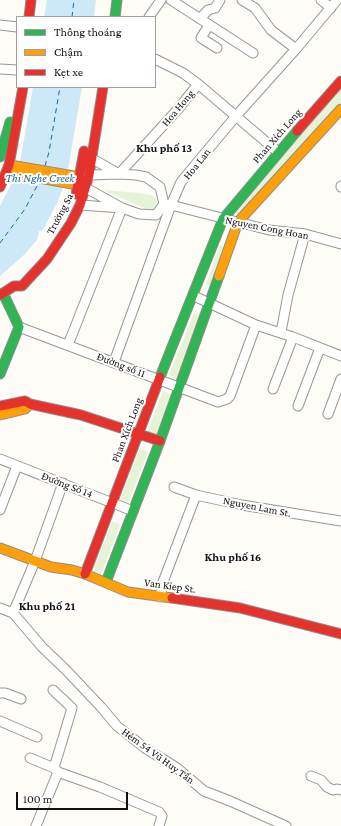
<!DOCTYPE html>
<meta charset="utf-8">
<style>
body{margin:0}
#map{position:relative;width:341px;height:826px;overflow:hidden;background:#fdfcf7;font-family:"Crimson Pro",serif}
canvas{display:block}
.legend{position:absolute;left:16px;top:16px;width:140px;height:72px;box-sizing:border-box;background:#fff;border:1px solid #a0a0a0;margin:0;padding:5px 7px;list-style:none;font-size:12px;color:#111}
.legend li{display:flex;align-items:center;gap:8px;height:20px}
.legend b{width:20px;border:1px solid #a0a0a0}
.scale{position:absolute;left:16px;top:792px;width:112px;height:18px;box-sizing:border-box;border:2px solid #111;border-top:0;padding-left:5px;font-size:12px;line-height:14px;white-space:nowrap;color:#111;-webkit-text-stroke:3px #fff;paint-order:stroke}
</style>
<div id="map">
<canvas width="341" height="826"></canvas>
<ul class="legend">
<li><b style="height:5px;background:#30b455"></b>Thông thoáng</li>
<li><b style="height:5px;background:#ff9f0a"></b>Chậm</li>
<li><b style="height:5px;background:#e5322d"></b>Kẹt xe</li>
</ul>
<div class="scale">100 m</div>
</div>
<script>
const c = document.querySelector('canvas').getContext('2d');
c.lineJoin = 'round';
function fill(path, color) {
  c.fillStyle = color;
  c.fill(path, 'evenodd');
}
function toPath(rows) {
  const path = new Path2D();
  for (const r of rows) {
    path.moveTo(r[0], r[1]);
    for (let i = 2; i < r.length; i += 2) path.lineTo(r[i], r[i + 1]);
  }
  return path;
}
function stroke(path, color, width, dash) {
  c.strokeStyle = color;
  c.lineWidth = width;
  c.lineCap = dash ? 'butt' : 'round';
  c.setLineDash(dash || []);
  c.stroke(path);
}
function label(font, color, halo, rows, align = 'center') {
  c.font = font + ' "Crimson Pro",serif';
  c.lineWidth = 4;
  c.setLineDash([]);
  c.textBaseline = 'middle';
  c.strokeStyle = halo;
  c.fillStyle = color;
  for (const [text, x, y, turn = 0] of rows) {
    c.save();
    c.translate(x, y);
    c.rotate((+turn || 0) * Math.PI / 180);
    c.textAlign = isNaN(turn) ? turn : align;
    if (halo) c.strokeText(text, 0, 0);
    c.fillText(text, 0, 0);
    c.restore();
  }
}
fill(toPath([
 [341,89,341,102,240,216,233,211],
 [103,190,139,193,151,195,156,198,157,202,156,207,153,210,146,209],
 [220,245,227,248,213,287,206,284],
 [194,313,202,316,177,379,169,375],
 [163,391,172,395,156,437,147,433],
 [140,448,148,452,128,503,120,500],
 [112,521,120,525,100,577,92,574]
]), '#e7f3d7');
fill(toPath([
 [47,0,96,0,94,17,44,17],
 [33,87,82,87,69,164,63,187,58,201,43,230,39,231,37,240,25,254,0,276,0,206,15,177,21,157]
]), '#cde8f7');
stroke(toPath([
 [72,17,74,0],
 [45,166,49,152,60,87],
 [0,243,25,209,38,184]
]), '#1768a6', 1, [5, 4]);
const street = toPath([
 [171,0,253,53],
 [242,0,255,8,271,30,296,49],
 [321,0,331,8],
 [149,17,161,0],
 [200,19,208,10,215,8,220,0],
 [0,25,17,27],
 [209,25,201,38,217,48],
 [155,59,183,73,198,84],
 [0,69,17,70],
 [91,158,119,174,179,108,198,84,278,152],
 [341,187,341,186],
 [86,188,122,208,139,214,156,215,164,204,160,187,146,177,136,175,119,174,89,175],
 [164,204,171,205,269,230,305,234,341,244],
 [194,296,256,325,293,337,341,356],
 [19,327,218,402,227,399,230,396,256,325],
 [281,332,288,295,305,234],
 [68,345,122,208,80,205],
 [114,362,171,205,181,182,236,116,296,49,337,0],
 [273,389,293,337],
 [298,406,320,348],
 [328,414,341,379],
 [0,459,133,511],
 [174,487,196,495,242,505,341,521],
 [0,510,17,466],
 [160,597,163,582,196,495],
 [0,608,13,613,42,647,66,670,101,707,117,726,145,748,177,768,204,791,230,801,286,826],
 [13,613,35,561,63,483],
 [0,693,5,693,21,699],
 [0,721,37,737],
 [30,758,54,768],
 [58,772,100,787,159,812,162,816,159,826],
 [311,776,321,780,327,787,333,790,337,789,341,790],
 [36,826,58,772,54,768,72,708,53,690]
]);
const fast = toPath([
 [115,17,117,0],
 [0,157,10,122],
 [0,374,19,327,3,293],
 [160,377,223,219,297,131],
 [106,582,160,441,219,276]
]);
const slow = toPath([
 [16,166,79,177],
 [6,172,78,185],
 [219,276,238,222,341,109],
 [0,415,25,409,30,404],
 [0,548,51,567,72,570,85,574,128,592,172,598]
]);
const jam = toPath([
 [29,17,31,0],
 [297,131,341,81],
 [0,187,9,165,23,87],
 [76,194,84,151],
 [0,295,14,286,22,286,47,259,71,223,80,205,89,175,103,87],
 [0,406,25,401,30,404,81,415,160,441],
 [85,574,160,377],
 [172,598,240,608,341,634]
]);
stroke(street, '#979795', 11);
stroke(fast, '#8e8d8b', 11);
stroke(slow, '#8e8d8b', 11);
stroke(jam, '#8e8d8b', 11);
stroke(street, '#fffffe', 9);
stroke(fast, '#30b455', 9);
stroke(slow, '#ff9f0a', 9);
stroke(jam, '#e5322d', 9);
label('11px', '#111', '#fff', [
 ["Hoa Hong",178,108,-50],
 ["Phan Xích Long",277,136,-49],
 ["Hoa Lan",197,164,-51],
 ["Trường Sa",60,214,-62],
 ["Nguyen Cong Hoan",267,228,11],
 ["Đường số 11",121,365,21],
 ["Phan Xích Long",127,430,-69],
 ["Đường Số 14",67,485,21],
 ["Nguyen Lam St.",257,507,11],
 ["Van Kiep St.",170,586,8],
 ["Hẻm 54 Vũ Huy Tấn",158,756,36]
]);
label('bold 12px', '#111', '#fff', [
 ["Khu phố 13",164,148],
 ["Khu phố 16",233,557],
 ["Khu phố 21",47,606]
]);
label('italic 12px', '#1768a6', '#fff', [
 ["Thi Nghe Creek",40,178]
]);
</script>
